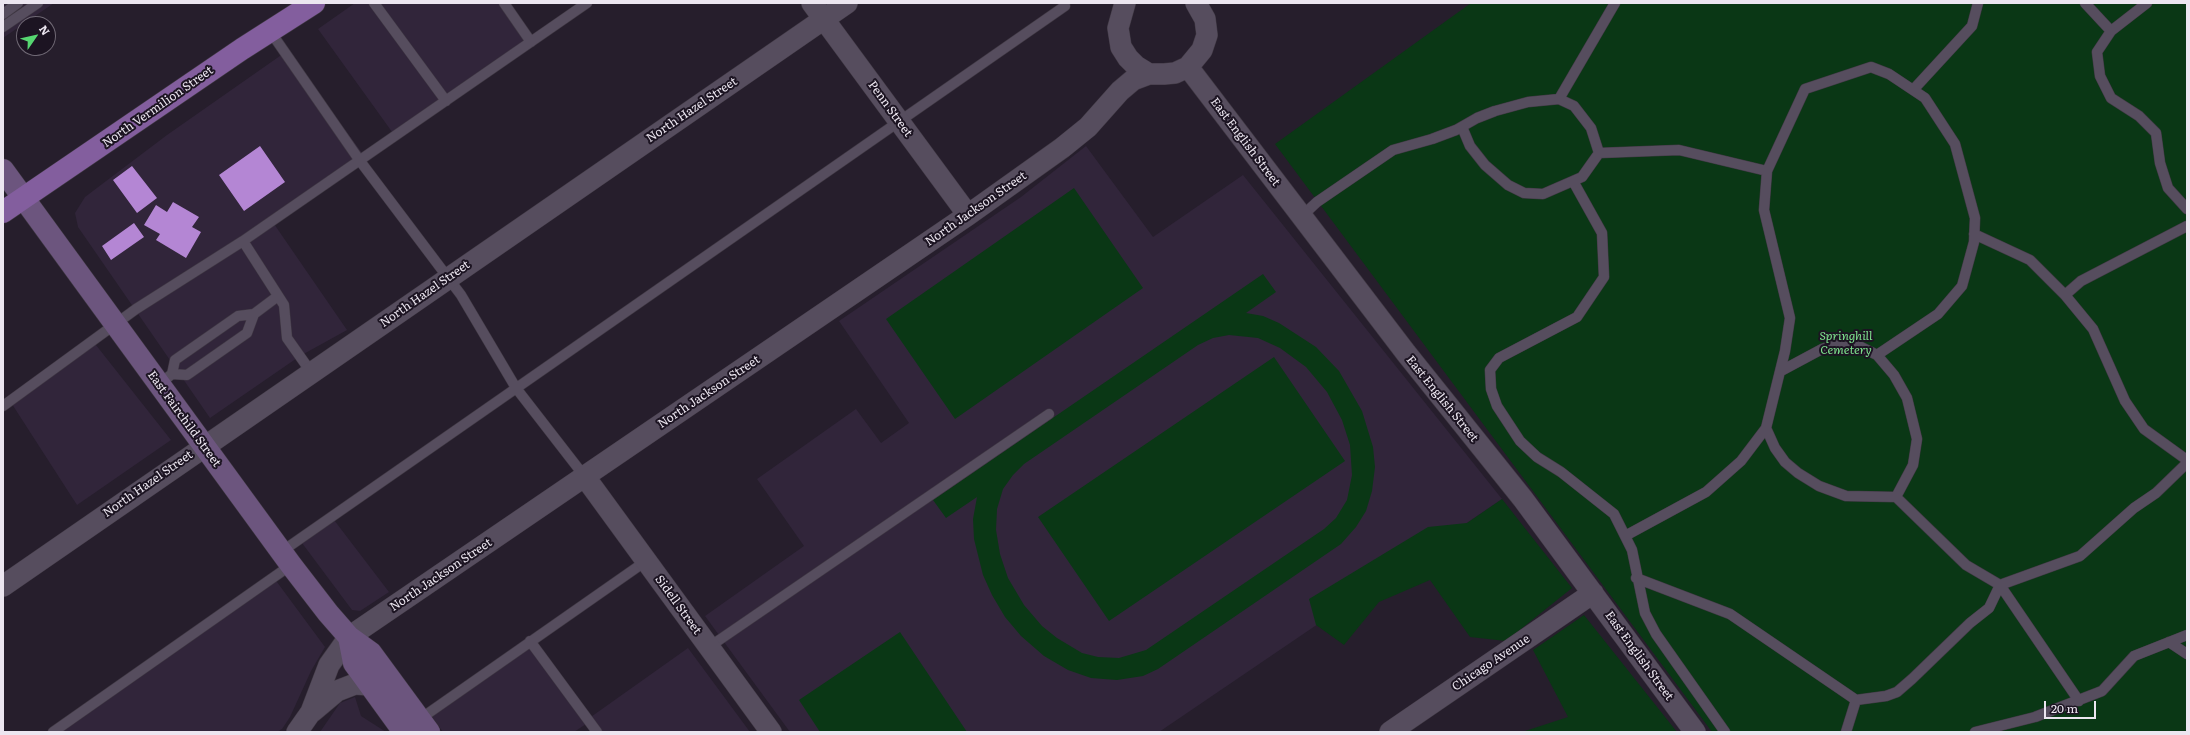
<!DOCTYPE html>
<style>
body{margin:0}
#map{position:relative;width:2190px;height:735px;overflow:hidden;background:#261e2c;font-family:Literata,serif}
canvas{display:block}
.frame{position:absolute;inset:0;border:4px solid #ece6f0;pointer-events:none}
.north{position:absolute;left:16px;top:16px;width:40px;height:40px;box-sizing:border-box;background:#1c1422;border:1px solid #6f6874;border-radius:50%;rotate:56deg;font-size:11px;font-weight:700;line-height:16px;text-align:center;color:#ece6f0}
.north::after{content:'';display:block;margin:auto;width:14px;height:18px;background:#56d671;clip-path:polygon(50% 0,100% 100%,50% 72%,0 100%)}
.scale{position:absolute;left:2044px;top:701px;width:52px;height:18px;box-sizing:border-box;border:2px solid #ece6f0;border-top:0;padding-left:5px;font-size:12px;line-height:14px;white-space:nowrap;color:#ece6f0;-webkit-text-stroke:3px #1c1422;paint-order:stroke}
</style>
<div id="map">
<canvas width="2190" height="735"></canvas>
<div class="frame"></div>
<div class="north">N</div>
<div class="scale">20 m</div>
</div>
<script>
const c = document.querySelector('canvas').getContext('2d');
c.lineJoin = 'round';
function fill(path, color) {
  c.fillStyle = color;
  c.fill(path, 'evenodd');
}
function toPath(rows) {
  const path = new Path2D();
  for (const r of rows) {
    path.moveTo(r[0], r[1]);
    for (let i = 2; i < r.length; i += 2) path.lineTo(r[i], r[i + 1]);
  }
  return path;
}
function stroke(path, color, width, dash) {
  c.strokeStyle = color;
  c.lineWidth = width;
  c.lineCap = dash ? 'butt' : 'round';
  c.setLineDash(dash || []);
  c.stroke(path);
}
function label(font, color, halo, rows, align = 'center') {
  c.font = font + ' Literata,serif';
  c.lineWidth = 4;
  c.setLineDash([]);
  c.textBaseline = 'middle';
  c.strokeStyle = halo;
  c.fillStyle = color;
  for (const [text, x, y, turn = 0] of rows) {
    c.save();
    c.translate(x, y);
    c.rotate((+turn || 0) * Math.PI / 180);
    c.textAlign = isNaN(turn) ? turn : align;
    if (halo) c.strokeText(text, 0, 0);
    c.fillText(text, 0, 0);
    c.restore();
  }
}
fill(toPath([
 [3,3,54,3,3,38],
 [355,3,504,3,531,42,395,136,318,29],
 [287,51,365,157,272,221,347,330,300,356,210,418,78,227,75,213,85,197,167,135],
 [1086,146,1153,237,1243,175,1502,499,1159,732,790,732,705,616,804,546,757,479,856,409,881,443,909,423,839,321,1021,197],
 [92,340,171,440,77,505,10,401],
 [331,516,389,592,360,611,352,610,299,539],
 [274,578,325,647,311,671,290,717,282,729,277,732,53,732],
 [530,641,588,719,688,648,750,732,597,732,589,722,574,732,443,732,429,713],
 [355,697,361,716,386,732,320,732,340,703]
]), '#31253a');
fill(toPath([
 [1471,3,2187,3,2187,732,1712,732,1275,144],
 [1074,188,1143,288,955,419,886,319],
 [1263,274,1276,292,1246,313,1263,316,1279,323,1316,347,1339,371,1362,411,1373,447,1375,467,1372,491,1366,511,1356,527,1341,544,1158,669,1143,676,1117,680,1091,678,1068,670,1044,656,1021,636,1005,617,992,595,983,575,974,539,973,519,977,497,946,518,933,500],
 [1229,335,1258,338,1280,348,1306,367,1327,392,1342,420,1350,445,1352,475,1347,500,1336,518,1324,529,1146,650,1119,658,1098,657,1082,653,1057,638,1042,626,1024,605,1008,578,1000,554,996,530,997,509,1003,489,1013,475,1024,464,1198,345,1213,338],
 [1274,357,1345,461,1109,621,1038,517],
 [1502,499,1572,588,1506,641,1470,637,1430,580,1379,602,1344,645,1316,625,1309,599,1428,527,1467,523],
 [1584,615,1677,732,1522,732,1568,717,1533,650],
 [900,632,967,732,820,732,799,700]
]), '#0a3715');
fill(toPath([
 [260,146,285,182,244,211,219,175],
 [132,166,157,198,137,213,113,180],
 [173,202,199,217,192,227,201,232,186,258,156,240,160,234,144,225,156,205,167,212],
 [134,223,144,237,111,260,102,246]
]), '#b486d4');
const lane = toPath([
 [374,3,446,101],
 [504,3,531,42],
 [2085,3,2111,31],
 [2147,3,2111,31,2097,52,2100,76,2111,98,2139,116,2156,133,2160,163,2168,188,2187,209],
 [3,14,18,3],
 [3,27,38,3],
 [270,31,360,161,461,295,516,388,585,477],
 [1913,90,1972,26,1978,3],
 [1559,99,1615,3],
 [1599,153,1679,150,1767,171,1764,210,1790,318,1785,351,1766,428,1741,461,1706,492,1625,536],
 [1767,171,1805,89,1871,67,1889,74,1925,98,1955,144,1975,218,1974,242,1962,286,1938,314,1877,355],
 [1573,181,1602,233,1604,277,1577,317,1499,358,1490,370,1491,389,1497,406,1520,441,1537,457,1561,472,1614,514,1632,550,1645,613,1656,634,1725,732],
 [1302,216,1317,202,1393,150,1432,139,1456,130,1477,118,1495,111,1528,102,1559,99,1574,106,1591,128,1599,153,1582,177,1543,194,1524,193,1508,185,1485,165,1470,146,1462,127],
 [1974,234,2030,260,2065,295,2093,329,2125,401,2144,429,2187,460],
 [243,241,284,305,287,338,311,372],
 [2065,295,2081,281,2187,226],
 [1781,371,1822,349,1834,345,1853,343,1877,355,1894,375,1907,398,1917,439,1913,465,1896,497],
 [172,374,187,375,247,333,254,314,278,296],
 [167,378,172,374,175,360,238,316,254,314],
 [3,406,136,309,243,241,587,3],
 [1766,428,1775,448,1785,462,1798,473,1819,486,1846,496,1896,497,1966,565,2000,585,2079,701],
 [281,552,1065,6],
 [1636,578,1730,614,1856,700,1886,696,1897,692,1912,679,1970,623,1989,608,2000,585,2080,556,2134,508,2156,493,2187,463],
 [530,641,597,732],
 [2169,642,2187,654],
 [709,647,1049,414],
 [420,719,646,561],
 [53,732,291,565],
 [1846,732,1856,700],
 [1975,732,2035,717,2102,691,2134,656,2187,635]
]);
const street = toPath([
 [812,3,968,215],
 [1125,3,1118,28,1121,47,1128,58,1136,66,1149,74,1164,74,1175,73,1188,67,1202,50,1207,35,1205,19,1196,3],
 [1188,67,1406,353,1523,499,1695,732],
 [585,477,771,732],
 [3,586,847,3],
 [312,712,337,691,355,684,369,685],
 [297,732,311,712,329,665,349,637,968,215,1062,148,1088,127,1120,91,1133,80,1149,74],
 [1390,732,1593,593]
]);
const secondary = toPath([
 [3,170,291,565,328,613,349,637,371,653,429,732],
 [349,637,354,663,404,732]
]);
const primary = toPath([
 [3,212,242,49,314,3]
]);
stroke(lane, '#403944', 11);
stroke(street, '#403944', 22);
stroke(secondary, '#403944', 23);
stroke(primary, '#403944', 23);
stroke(lane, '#564d5e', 10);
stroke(street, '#564d5e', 21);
stroke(secondary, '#6c557e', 22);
stroke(primary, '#835e9e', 22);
label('12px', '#ece6f0', '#1c1422', [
 ["North Vermilion Street",158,107,-35],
 ["Penn Street",890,109,54],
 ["North Hazel Street",692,110,-34],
 ["East English Street",1245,142,53],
 ["North Jackson Street",976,209,-35],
 ["North Hazel Street",425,294,-35],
 ["North Jackson Street",709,392,-34],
 ["East English Street",1442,399,51],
 ["East Fairchild Street",184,419,54],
 ["North Hazel Street",148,484,-35],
 ["North Jackson Street",441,575,-34],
 ["Sidell Street",678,605,54],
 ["East English Street",1639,656,54],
 ["Chicago Avenue",1491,663,-34]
]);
label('italic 12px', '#7ee38e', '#1c1422', [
 ["Springhill",1846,336],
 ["Cemetery",1846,350]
]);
</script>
